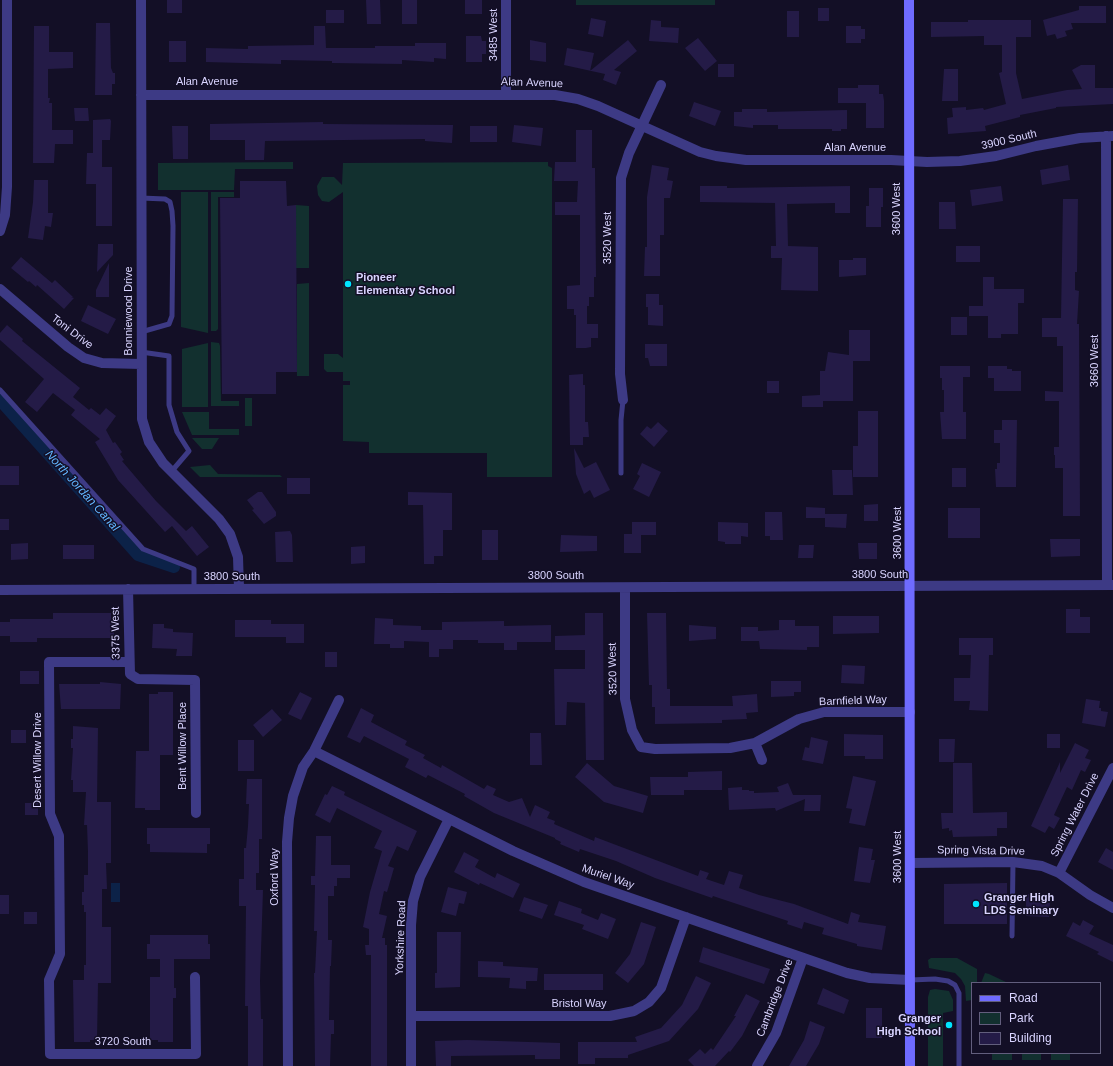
<!DOCTYPE html>
<style>
body{margin:0}
#map{position:relative;width:1113px;height:1066px;overflow:hidden;background:#130f26;font-family:Helvetica,sans-serif}
canvas{display:block}
.legend{position:absolute;left:971px;top:982px;width:130px;height:72px;box-sizing:border-box;background:#130f26;border:1px solid #625e7d;margin:0;padding:5px 7px;list-style:none;font-size:12px;color:#d9d4ff}
.legend li{display:flex;align-items:center;gap:8px;height:20px}
.legend b{width:20px;border:1px solid #625e7d}
</style>
<div id="map">
<canvas width="1113" height="1066"></canvas>
<ul class="legend">
<li><b style="height:5px;background:#6f6bff"></b>Road</li>
<li><b style="height:11px;background:#12302f"></b>Park</li>
<li><b style="height:11px;background:#241b47"></b>Building</li>
</ul>
</div>
<script>
const c = document.querySelector('canvas').getContext('2d');
c.lineJoin = 'round';
function fill(path, color) {
  c.fillStyle = color;
  c.fill(path, 'evenodd');
}
function toPath(rows) {
  const path = new Path2D();
  for (const r of rows) {
    path.moveTo(r[0], r[1]);
    for (let i = 2; i < r.length; i += 2) path.lineTo(r[i], r[i + 1]);
  }
  return path;
}
function stroke(path, color, width, dash) {
  c.strokeStyle = color;
  c.lineWidth = width;
  c.lineCap = dash ? 'butt' : 'round';
  c.setLineDash(dash || []);
  c.stroke(path);
}
function label(font, color, halo, rows, align = 'center') {
  c.font = font + ' Helvetica,sans-serif';
  c.lineWidth = 3;
  c.setLineDash([]);
  c.textBaseline = 'middle';
  c.strokeStyle = halo;
  c.fillStyle = color;
  for (const [text, x, y, turn = 0] of rows) {
    c.save();
    c.translate(x, y);
    c.rotate((+turn || 0) * Math.PI / 180);
    c.textAlign = isNaN(turn) ? turn : align;
    if (halo) c.strokeText(text, 0, 0);
    c.fillText(text, 0, 0);
    c.restore();
  }
}
fill(toPath([
 [576,0,715,0,715,5,576,5],
 [293,162,293,169,235,169,234,190,158,190,158,163],
 [548,162,548,166,552,168,552,477,487,477,487,453,369,453,369,442,343,441,343,385,350,385,350,381,343,381,343,372,327,372,324,369,324,354,338,354,343,358,343,192,329,202,322,201,318,195,317,186,322,177,334,177,342,185,343,163],
 [181,192,208,192,208,333,181,327],
 [211,192,234,192,234,197,218,197,218,329,216,331,211,331],
 [296,205,309,206,309,268,296,268],
 [309,283,309,376,297,376,297,284],
 [211,342,219,343,220,346,221,401,239,401,239,406,211,406],
 [208,343,208,407,182,407,182,349],
 [245,398,252,398,252,426,245,426],
 [182,412,209,412,209,429,239,429,239,435,192,435],
 [192,438,219,438,212,449,202,449],
 [210,465,218,474,280,475,282,477,200,477,190,467],
 [931,958,957,958,977,969,977,983,972,983,972,1000,966,1001,965,986,961,979,955,973,929,968,928,960],
 [985,973,989,974,1008,983,981,983],
 [935,989,949,991,953,1000,953,1011,943,1013,943,1066,928,1066,928,997,930,990],
 [992,1053,1012,1053,1012,1060,992,1060],
 [1022,1053,1041,1053,1041,1060,1022,1060],
 [1051,1053,1070,1053,1070,1060,1051,1060]
]), '#12302f');
fill(toPath([
 [111,883,120,883,120,902,111,902]
]), '#0c2248');
stroke(toPath([
 [0,400,138,555,174,567]
]), '#0c2248', 12);
fill(toPath([
 [167,0,182,0,182,13,167,13],
 [366,0,380,0,381,24,367,24],
 [402,0,417,0,417,24,402,24],
 [465,0,482,0,482,14,465,14],
 [1079,6,1106,6,1106,23,1071,23,1073,29,1065,31,1067,36,1057,39,1055,34,1047,36,1043,20,1079,10],
 [818,8,829,8,829,21,818,21],
 [326,10,344,10,344,23,326,23],
 [787,11,799,11,799,37,787,37],
 [591,18,606,21,603,37,588,34],
 [651,20,661,21,661,27,679,28,678,43,649,41],
 [968,20,1031,20,1031,37,1016,37,1016,73,1022,99,1067,90,1082,89,1072,70,1081,65,1095,65,1095,88,1113,88,1113,104,1056,107,1056,108,1020,115,1020,117,985,126,986,131,948,134,947,118,953,117,952,108,966,107,966,110,983,108,984,110,1006,104,999,73,1002,72,1002,45,984,45,984,36,931,37,931,22,968,22],
 [96,23,110,23,111,68,113,73,115,73,115,84,112,84,112,95,95,95],
 [34,26,49,26,49,52,73,52,73,68,48,69,48,98,50,98,49,103,52,103,52,130,73,130,73,144,55,144,54,163,33,163],
 [314,26,325,26,326,48,375,48,375,46,415,46,415,43,446,43,446,59,434,58,434,62,402,60,402,64,332,63,332,61,281,60,281,64,206,62,206,48,248,49,248,46,314,45],
 [846,26,861,26,861,29,865,29,865,39,861,39,861,43,846,43],
 [466,36,481,36,482,41,486,41,486,54,482,54,482,62,466,62],
 [698,38,717,61,705,71,685,48],
 [530,40,546,43,546,62,530,60],
 [628,40,637,51,614,70,621,72,616,85,603,80,605,74,564,65,567,48,594,53,590,71],
 [169,41,186,41,186,62,169,62],
 [718,64,734,64,734,77,718,77],
 [944,69,958,69,958,101,942,101],
 [858,85,879,85,879,94,883,94,884,101,884,128,866,128,866,103,838,103,838,88,858,88],
 [694,102,721,111,715,126,689,116],
 [74,108,88,108,89,121,75,121],
 [742,109,767,109,767,112,847,110,847,129,841,129,841,131,832,131,832,129,778,129,778,125,753,125,753,128,734,126,734,112,742,112],
 [110,119,111,121,110,140,102,140,102,167,112,167,112,226,96,226,96,184,86,184,87,153,93,153,93,120],
 [323,122,323,124,453,125,452,143,425,141,425,139,265,141,264,160,245,160,245,140,210,140,210,124],
 [514,125,543,128,541,146,512,142],
 [172,126,188,126,188,159,173,159],
 [470,126,497,126,497,142,470,142],
 [576,130,592,130,592,168,595,168,596,277,594,277,594,297,589,297,589,306,587,306,587,324,598,324,598,338,591,338,591,347,586,348,576,348,576,315,574,315,574,309,567,309,567,286,580,285,580,215,555,215,555,202,577,202,578,181,554,181,555,162,576,162],
 [652,165,669,168,667,180,673,181,670,198,664,198,664,235,660,235,660,276,644,276,645,247,647,247,647,197],
 [1068,165,1070,180,1042,185,1040,170],
 [34,180,48,180,48,213,53,213,51,227,45,226,43,240,28,238,33,202],
 [240,181,286,181,287,206,296,205,297,372,276,372,276,394,222,394,220,198,240,198],
 [700,186,727,186,727,188,850,186,850,213,835,213,835,203,787,204,788,246,818,247,818,291,781,290,782,258,771,258,771,246,776,246,775,203,700,202],
 [1001,186,1003,201,972,206,970,190],
 [869,188,883,188,883,207,881,207,881,227,866,227,866,206,869,206],
 [1063,199,1078,199,1077,272,1075,272,1075,290,1079,291,1077,324,1079,324,1080,516,1063,516,1063,468,1055,468,1055,455,1054,455,1054,447,1059,447,1059,401,1045,401,1045,391,1063,392,1063,346,1057,346,1057,337,1042,337,1042,318,1061,318],
 [939,202,955,202,956,229,939,229],
 [98,244,113,244,113,255,97,272],
 [956,246,980,246,980,262,956,262],
 [21,257,52,283,55,280,73,297,71,297,74,298,64,309,37,285,36,287,29,281,28,282,11,268],
 [853,258,866,258,866,275,839,277,839,260,853,260],
 [109,263,109,297,96,297,96,290],
 [983,277,994,277,994,289,1024,289,1024,303,1018,303,1018,334,1001,334,1001,338,988,338,988,316,969,316,969,306,983,306],
 [646,294,659,294,659,305,663,305,663,326,648,325,648,307,646,307],
 [88,305,116,319,108,334,81,321],
 [951,317,967,317,967,335,951,335],
 [7,325,23,339,22,341,80,388,73,397,89,410,91,408,100,415,106,408,116,416,106,430,113,443,115,442,122,452,120,454,124,460,122,461,156,501,186,531,192,526,209,547,197,556,172,526,165,532,118,480,95,442,100,439,71,415,75,410,53,393,37,412,25,402,44,379,0,340,0,333],
 [849,330,870,330,870,361,853,361,853,401,823,401,823,407,802,407,802,396,820,395,820,371,825,371,828,352,849,355],
 [645,344,667,344,667,366,650,366,648,358,645,358],
 [940,366,970,366,970,377,963,377,963,412,966,412,966,439,942,439,940,412,944,412,944,390,942,390,942,378,940,378],
 [988,366,1007,366,1007,369,1012,369,1012,371,1021,371,1021,391,994,391,994,378,988,378],
 [583,374,583,385,585,385,585,422,588,422,589,437,583,437,583,445,570,445,569,375],
 [767,381,779,381,779,393,767,393],
 [858,411,878,411,878,477,853,477,853,446,858,446],
 [1002,420,1017,420,1016,487,996,487,995,469,997,469,997,463,1000,463,1000,443,994,443,994,430,1002,430],
 [658,422,668,431,654,447,640,434,647,426,651,429],
 [574,448,584,468,596,462,610,490,594,498,590,490,584,494,576,474],
 [642,463,661,472,649,497,633,489,640,476,637,474],
 [0,466,19,466,19,485,0,485],
 [952,468,966,468,966,487,952,487],
 [832,470,852,470,853,495,833,495],
 [287,478,310,478,310,494,287,494],
 [258,492,262,492,276,512,276,516,264,524,252,510,254,509,247,500],
 [408,492,452,493,452,530,443,530,443,556,434,556,434,564,424,564,423,505,408,505],
 [878,504,878,521,864,521,864,505],
 [806,507,825,508,825,518,806,518],
 [948,508,980,508,980,538,948,538],
 [765,512,782,512,783,540,770,540,770,536,765,536],
 [825,514,847,514,846,528,825,527],
 [0,519,9,519,9,530,0,530],
 [632,522,656,522,656,535,641,535,641,553,624,553,624,534,632,534],
 [718,522,748,523,748,537,741,536,741,544,725,544,725,542,718,541],
 [482,530,498,530,498,560,482,560],
 [290,531,292,535,293,562,276,562,275,532],
 [561,535,597,536,597,551,560,552],
 [1050,539,1080,539,1080,556,1051,557],
 [28,543,28,559,11,560,11,544],
 [858,543,877,543,877,559,859,559],
 [63,545,94,545,94,559,63,559],
 [799,545,814,545,813,558,798,558],
 [365,546,365,563,351,564,351,547],
 [1066,609,1080,609,1080,617,1090,617,1090,633,1066,633],
 [53,613,111,613,111,622,114,622,114,638,37,638,37,642,10,642,10,636,0,636,0,622,10,622,10,619,53,619],
 [585,613,603,613,604,760,586,760,585,703,567,702,566,725,555,725,554,669,585,669,585,650,555,650,555,636,585,635],
 [647,613,666,613,667,689,670,689,670,706,733,706,732,696,757,694,758,712,746,713,747,719,722,720,722,723,655,724,655,707,652,707,652,685,649,685],
 [833,616,879,616,879,633,833,634],
 [375,618,393,619,393,625,421,626,421,630,442,630,442,622,504,621,504,626,551,625,551,642,517,642,517,650,504,650,504,643,478,643,478,640,453,640,453,649,439,649,439,657,429,657,429,642,404,641,404,648,390,648,390,644,374,644],
 [235,620,271,620,271,624,304,624,304,643,286,643,286,637,235,637],
 [779,620,795,620,795,626,819,626,819,647,807,647,807,650,760,649,759,641,741,641,741,627,758,627,758,631,779,630],
 [153,624,164,624,164,628,173,629,173,632,193,633,192,656,176,656,177,649,152,648],
 [689,625,716,627,716,639,689,641],
 [959,638,993,638,993,655,989,655,988,711,969,710,970,701,954,701,954,678,970,678,971,655,959,655],
 [325,652,337,652,337,667,325,667],
 [842,665,865,666,864,684,841,683],
 [20,671,39,671,39,684,20,684],
 [771,681,801,681,801,692,794,692,794,696,771,697],
 [100,682,121,684,120,709,61,709,59,684,100,684],
 [158,692,173,692,173,755,160,755,160,810,145,810,145,808,135,808,136,751,149,751,149,694,158,694],
 [300,692,312,698,301,720,288,714],
 [1086,699,1100,701,1099,708,1101,708,1101,711,1108,712,1105,727,1082,723],
 [361,708,374,715,371,722,407,741,405,745,425,755,423,758,441,768,442,765,484,789,487,785,496,789,493,795,509,802,522,798,530,817,535,805,550,812,547,818,555,821,554,824,594,841,595,837,698,876,700,870,709,873,706,879,724,885,729,871,743,875,739,888,759,895,794,904,848,924,851,912,860,915,858,922,886,926,882,950,857,946,857,944,822,934,824,928,804,922,802,929,787,924,788,921,713,896,712,898,692,891,655,878,616,861,580,849,579,852,560,844,561,842,555,839,555,838,494,813,464,796,465,794,428,775,426,778,405,767,409,759,364,736,360,743,347,737],
 [272,709,282,720,263,737,253,725],
 [73,726,98,728,97,802,111,802,111,863,106,863,107,889,102,889,102,927,111,927,111,983,98,983,97,1040,90,1040,90,1042,74,1042,73,980,84,980,84,965,86,965,86,912,84,912,84,905,82,905,82,892,84,892,84,875,88,875,88,852,87,825,84,825,86,792,73,792,73,780,71,780,73,748,71,748,71,739,73,739],
 [11,730,26,730,26,743,11,743],
 [530,733,541,733,542,765,530,765],
 [844,734,883,735,883,759,865,759,865,756,844,756],
 [1047,734,1060,734,1060,748,1047,748],
 [811,737,828,741,823,764,802,760,805,747,809,748],
 [939,739,955,739,954,762,939,762],
 [238,740,254,740,254,771,238,771],
 [1075,743,1089,750,1085,758,1091,760,1085,772,1081,770,1072,790,1067,787,1054,815,1060,818,1054,829,1049,826,1045,833,1031,826,1060,762,1060,773],
 [587,763,614,786,648,796,643,813,604,802,575,777],
 [953,763,972,763,973,813,1007,812,1007,828,997,828,997,836,953,837,952,830,949,831,949,828,942,829,941,813,953,813],
 [722,771,722,790,684,790,684,795,651,795,650,777,688,777,688,772],
 [853,776,876,781,865,826,849,823,852,809,846,808],
 [247,779,262,779,262,839,259,839,259,873,256,873,256,890,263,890,260,981,261,1019,263,1019,263,1066,248,1066,248,1006,245,1006,246,906,239,906,239,879,244,879,244,848,246,848,248,826,249,804,246,804],
 [788,783,793,795,821,795,820,811,804,811,805,799,776,811,775,808,729,810,728,788,742,787,742,790,749,790,749,791,754,791,754,793,779,792,777,787],
 [332,786,345,792,344,795,417,831,408,851,397,846,388,866,394,868,387,892,384,891,379,914,387,916,382,938,385,938,385,945,387,945,387,1066,371,1066,371,955,366,955,365,945,369,945,369,929,363,927,370,892,382,851,374,848,382,831,337,808,330,823,315,815,325,794,327,795],
 [25,803,38,803,38,815,25,815],
 [147,828,210,828,210,844,207,844,207,853,150,852,150,844,147,844],
 [316,836,331,836,331,865,350,865,350,878,337,878,337,886,334,886,334,896,328,896,328,940,332,940,331,966,330,966,329,1020,334,1020,334,1034,331,1034,330,1066,315,1066,314,973,315,973,317,931,314,931,315,885,311,885,311,876,315,876],
 [859,847,873,849,871,860,875,860,870,883,854,881],
 [1106,848,1113,852,1113,870,1098,862],
 [464,852,479,860,475,867,495,878,497,873,520,884,513,898,480,883,479,885,454,872],
 [1007,883,1007,924,944,924,944,884],
 [448,887,467,892,464,904,459,903,456,916,441,912],
 [1026,894,1040,895,1040,903,1050,903,1049,917,1026,916],
 [0,895,9,895,9,914,0,914],
 [524,897,548,905,542,919,519,911],
 [559,901,582,909,581,913,598,920,601,913,616,919,608,939,582,929,584,925,554,915],
 [24,912,37,912,37,924,24,924],
 [1083,920,1094,926,1089,934,1113,945,1113,962,1097,954,1099,952,1066,936,1073,922,1080,926],
 [641,922,656,927,644,964,628,983,615,973,630,954],
 [437,932,461,932,460,987,435,988,435,973,437,973],
 [150,935,208,935,208,944,210,944,210,959,174,959,174,988,176,988,176,998,173,998,173,1042,158,1042,158,1040,150,1040,150,977,160,977,160,959,147,959,147,944,150,944],
 [703,947,770,969,764,984,699,962],
 [478,961,503,962,503,966,538,968,537,981,526,981,526,989,509,988,510,978,478,977],
 [544,974,603,974,603,990,544,990],
 [696,976,711,983,698,1009,669,1041,628,1055,628,1058,595,1058,595,1064,578,1064,578,1042,637,1042,635,1037,661,1028,682,1005],
 [823,988,849,1000,844,1014,817,1004],
 [746,994,760,1001,742,1036,730,1052,729,1051,715,1066,694,1066,688,1060,700,1049,705,1054,711,1048,713,1050,736,1016,734,1016],
 [866,1008,882,1008,882,1038,866,1038],
 [810,1021,825,1027,819,1044,806,1066,789,1066,804,1040],
 [467,1040,560,1043,560,1059,535,1059,535,1055,451,1056,451,1066,436,1066,435,1041]
]), '#241b47');
stroke(toPath([
 [141,198,165,199,170,202,172,211,173,226,172,316,169,324,141,332],
 [141,352,169,356,169,405,177,432,189,451,171,472],
 [0,390,143,549,194,569,194,589],
 [621,473,621,420,623,400],
 [1012,936,1013,862],
 [910,980,935,979,948,981,955,985,959,993,959,1066]
]), '#3d3a85', 5);
stroke(toPath([
 [141,0,142,419,149,442,163,463,219,519,230,534,238,557,239,589],
 [506,0,506,94],
 [141,95,555,95,578,99,598,106,700,152,716,156,746,160,891,160,927,162,960,161,996,156,1036,146,1080,138,1113,136],
 [1106,136,1107,585],
 [0,231,5,215,7,187,7,0],
 [0,289,68,347,84,358,102,363,141,364],
 [623,400,620,374,621,178,629,153,661,85],
 [625,588,625,699,632,730,641,747,655,749,730,748,755,743,799,719,824,712,910,712],
 [128,589,130,674,138,679,195,680,196,813],
 [0,590,1113,585],
 [129,662,49,662,50,814,59,836,60,954,49,980,50,1054,196,1054,195,977],
 [755,743,762,760],
 [314,751,513,851,584,882,847,973,870,978,910,980],
 [910,863,1013,862,1042,866,1059,873,1090,895,1113,908],
 [1059,873,1113,768],
 [411,1016,610,1016,634,1011,649,1002,661,988,686,917],
 [288,1066,287,842,289,818,293,796,303,767,314,751,339,700],
 [411,1066,411,925,413,901,420,877,449,819],
 [757,1066,776,1033,803,958]
]), '#3d3a85', 10);
stroke(toPath([
 [909,0,910,1066]
]), '#6f6bff', 10);
for (const [x, y, r, color] of [
 [348,284,4,"#00e5ff"],
 [976,904,4,"#00e5ff"],
 [949,1025,4,"#00e5ff"]
]) {
  const dot = new Path2D();
  dot.arc(x, y, r, 0, 2 * Math.PI);
  c.fillStyle = color;
  c.fill(dot);
  stroke(dot, '#130f26', 1.5);
}
label('11px', '#d9d4ff', '#130f26', [
 ["3485 West",494,35,-90],
 ["Alan Avenue",207,82],
 ["Alan Avenue",532,83,2],
 ["3900 South",1009,140,-13],
 ["Alan Avenue",855,148],
 ["3600 West",897,209,-90],
 ["3520 West",608,238,-90],
 ["Bonniewood Drive",129,311,-90],
 ["Toni Drive",72,332,37],
 ["3660 West",1095,361,-90],
 ["3600 West",898,533,-90],
 ["3800 South",880,575],
 ["3800 South",556,576],
 ["3800 South",232,577],
 ["3375 West",116,633,-91],
 ["3520 West",613,669,-91],
 ["Barnfield Way",853,701,-2],
 ["Bent Willow Place",183,746,-90],
 ["Desert Willow Drive",38,760,-90],
 ["Spring Water Drive",1075,815,-63],
 ["Spring Vista Drive",981,851,1],
 ["3600 West",898,857,-90],
 ["Oxford Way",275,877,-90],
 ["Muriel Way",608,877,19],
 ["Yorkshire Road",401,938,-88],
 ["Cambridge Drive",775,998,-69],
 ["Bristol Way",579,1004],
 ["3720 South",123,1042]
]);
label('bold 11px', '#d9d4ff', '#130f26', [
 ["Pioneer",356,278],
 ["Elementary School",356,291],
 ["Granger High",984,898],
 ["LDS Seminary",984,911],
 ["Granger",941,1019,"right"],
 ["High School",941,1032,"right"]
], 'left');
label('italic 12px', '#62b6ff', '#130f26', [
 ["North Jordan Canal",82,491,48]
]);
</script>
